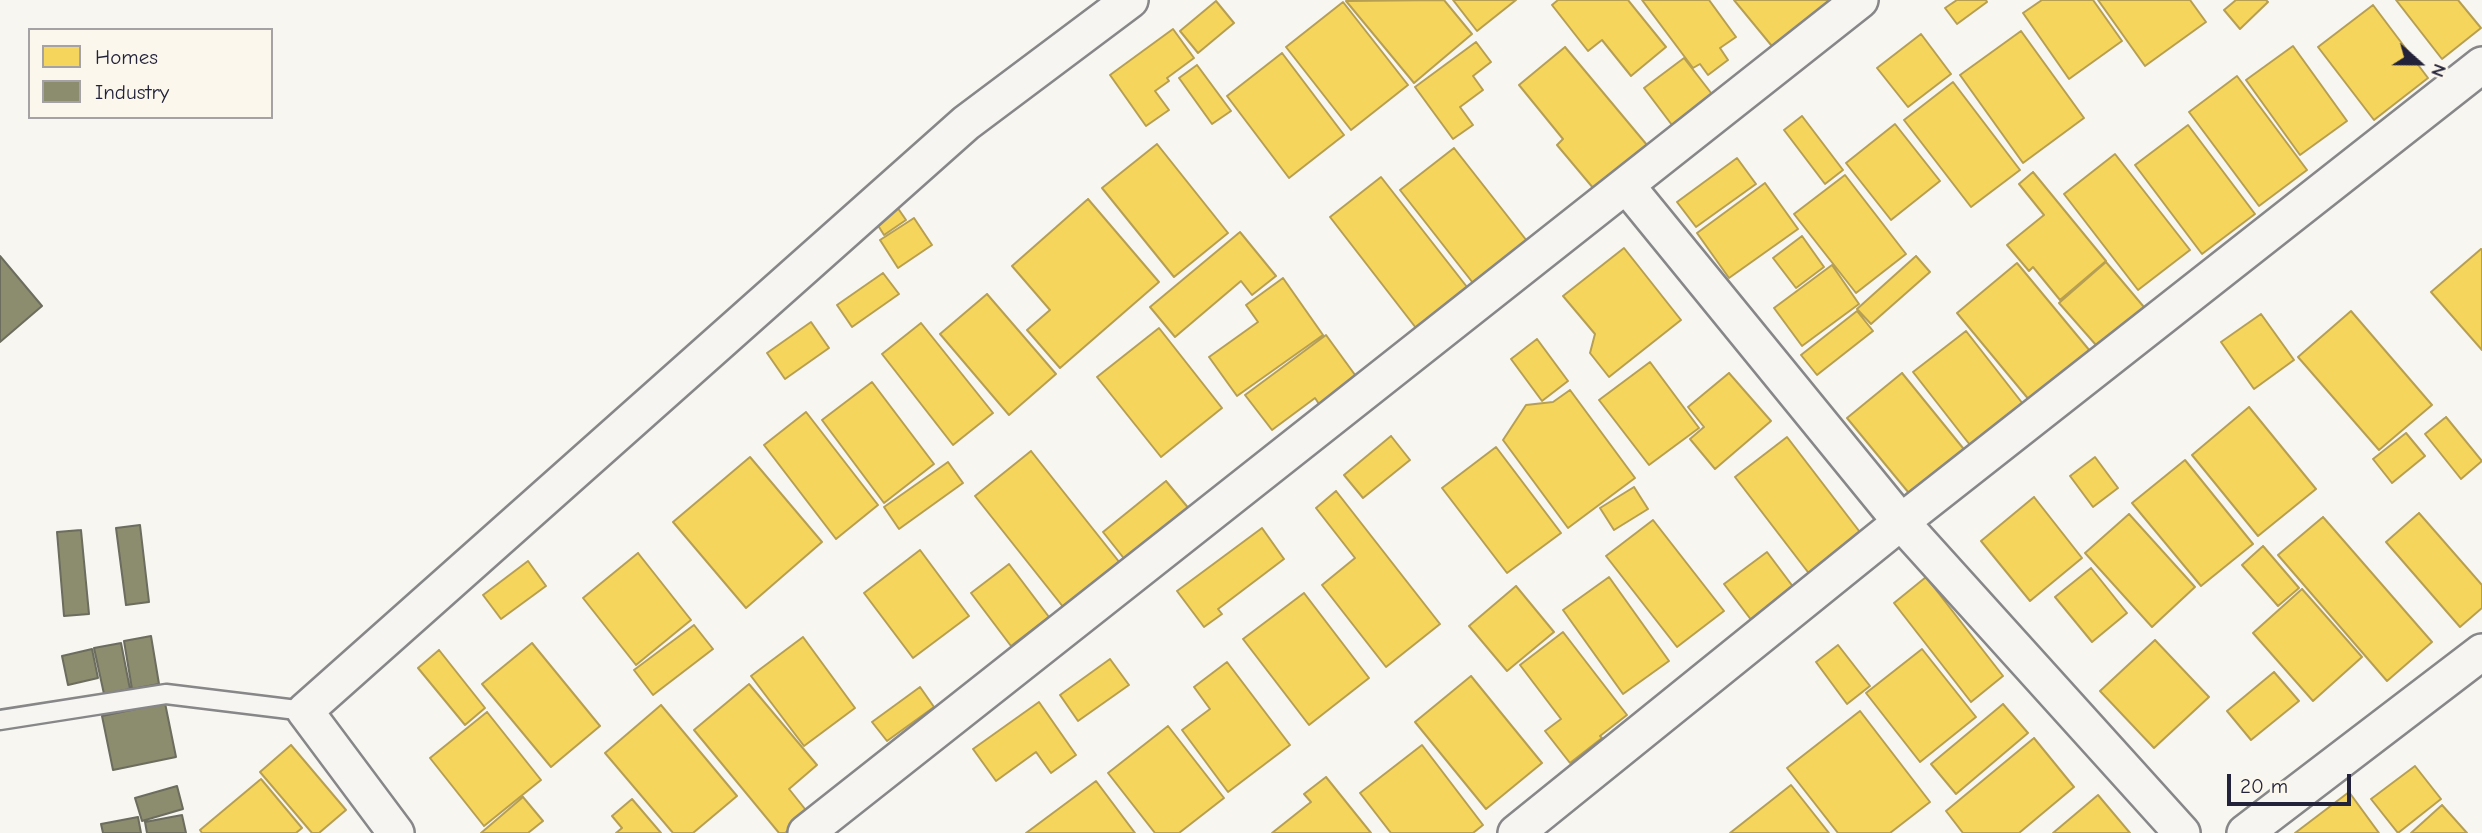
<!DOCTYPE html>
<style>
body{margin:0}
#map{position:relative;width:2482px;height:833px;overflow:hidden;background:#f8f6f0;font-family:"Comic Neue",sans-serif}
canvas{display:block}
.legend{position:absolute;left:28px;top:28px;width:245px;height:91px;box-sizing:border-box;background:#fbf7ec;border:2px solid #a4a2a5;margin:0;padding:9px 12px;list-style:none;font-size:21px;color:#22223b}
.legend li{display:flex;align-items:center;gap:14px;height:35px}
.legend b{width:35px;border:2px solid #a4a2a5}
.north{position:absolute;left:2384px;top:28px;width:70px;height:70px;-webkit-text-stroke:5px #fbf7ec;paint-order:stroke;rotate:111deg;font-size:19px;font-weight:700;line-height:28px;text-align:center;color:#22223b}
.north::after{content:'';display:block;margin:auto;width:24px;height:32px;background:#22223b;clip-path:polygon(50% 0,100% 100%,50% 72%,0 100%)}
.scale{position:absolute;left:2227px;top:774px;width:124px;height:32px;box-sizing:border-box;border:4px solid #22223b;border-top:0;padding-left:9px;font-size:21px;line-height:24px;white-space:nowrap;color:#22223b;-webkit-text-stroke:5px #fbf7ec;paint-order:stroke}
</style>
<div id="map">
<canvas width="2482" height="833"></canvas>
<ul class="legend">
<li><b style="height:19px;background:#f6d55c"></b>Homes</li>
<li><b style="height:19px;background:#8c8c6e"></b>Industry</li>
</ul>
<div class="north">N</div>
<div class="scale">20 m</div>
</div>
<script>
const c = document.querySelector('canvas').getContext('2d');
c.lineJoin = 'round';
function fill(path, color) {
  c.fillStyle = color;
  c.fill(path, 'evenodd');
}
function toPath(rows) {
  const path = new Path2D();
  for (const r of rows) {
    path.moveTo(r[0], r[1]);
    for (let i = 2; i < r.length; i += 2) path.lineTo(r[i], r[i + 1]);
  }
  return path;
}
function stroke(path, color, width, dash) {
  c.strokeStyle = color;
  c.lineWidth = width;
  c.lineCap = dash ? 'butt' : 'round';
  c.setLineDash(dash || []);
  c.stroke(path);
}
const homes = toPath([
 [1444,0,1472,34,1414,83,1346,1,1444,0],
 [1453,0,1516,0,1477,31,1453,0],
 [1558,0,1628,0,1666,47,1631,76,1602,40,1588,51,1552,5,1558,0],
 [1642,0,1709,0,1736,37,1720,48,1728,60,1708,75,1700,64,1693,68,1642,0],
 [1734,0,1827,0,1831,5,1776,51,1734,0],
 [1957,0,1986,0,1987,2,1957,24,1945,8,1957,0],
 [2042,0,2093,0,2122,41,2069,79,2023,13,2042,0],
 [2098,0,2190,0,2206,22,2145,66,2098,0],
 [2236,0,2266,0,2268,2,2240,29,2224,10,2236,0],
 [2396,0,2458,0,2481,28,2442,59,2396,0],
 [1216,1,1234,23,1198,53,1180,31,1216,1],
 [1343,2,1408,85,1351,130,1286,47,1343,2],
 [2373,5,2428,78,2374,120,2318,47,2373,5],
 [1173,29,1194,58,1167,78,1169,81,1155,91,1169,110,1146,126,1110,75,1173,29],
 [2021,31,2084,118,2023,163,1960,75,2021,31],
 [1921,34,1951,74,1908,107,1877,68,1921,34],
 [1476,42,1491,62,1473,76,1483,90,1460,107,1473,125,1453,139,1415,87,1476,42],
 [2293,46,2347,121,2300,155,2246,80,2293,46],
 [1565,47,1647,145,1594,189,1557,145,1563,139,1519,85,1565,47],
 [1282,53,1344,135,1289,178,1227,96,1282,53],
 [1684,58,1715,98,1675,129,1644,88,1684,58],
 [1197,65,1231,111,1212,124,1179,78,1197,65],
 [2237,76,2307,170,2259,206,2189,112,2237,76],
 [1953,82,2020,170,1971,207,1904,120,1953,82],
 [1802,116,1843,170,1825,184,1784,130,1802,116],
 [1895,124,1940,181,1891,220,1846,163,1895,124],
 [2188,125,2255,214,2202,254,2135,165,2188,125],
 [1157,144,1228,233,1174,277,1102,188,1157,144],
 [1454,148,1527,241,1473,283,1400,190,1454,148],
 [2115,154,2190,250,2138,290,2064,194,2115,154],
 [1737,158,1756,184,1696,227,1677,202,1737,158],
 [2033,172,2106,261,2060,300,2033,267,2029,271,2007,245,2044,215,2019,184,2033,172],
 [1845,175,1906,254,1856,293,1794,214,1845,175],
 [1381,177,1467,287,1416,328,1330,217,1381,177],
 [1765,183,1798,229,1729,278,1697,233,1765,183],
 [1088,199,1159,282,1060,368,1027,330,1050,310,1012,266,1088,199],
 [895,204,906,220,884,235,874,219,895,204],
 [914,218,932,245,898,268,880,240,914,218],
 [1240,232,1276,276,1252,295,1241,281,1175,337,1150,307,1240,232],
 [1802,236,1824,267,1796,288,1773,258,1802,236],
 [1624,248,1681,320,1609,377,1590,353,1595,334,1563,296,1624,248],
 [2481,249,2482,250,2482,350,2431,292,2481,249],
 [1916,256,1930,272,1871,324,1857,309,1916,256],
 [2106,262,2149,313,2103,353,2059,303,2106,262],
 [2017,263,2095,357,2035,407,1957,313,2017,263],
 [1832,265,1859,304,1802,346,1774,308,1832,265],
 [883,273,899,294,852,327,837,305,883,273],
 [1283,278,1323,335,1237,396,1209,357,1258,322,1246,305,1283,278],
 [987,294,1056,374,1009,415,940,334,987,294],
 [1857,311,1873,331,1817,375,1801,355,1857,311],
 [2351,311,2432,405,2379,450,2298,357,2351,311],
 [2261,314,2294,360,2254,389,2221,342,2261,314],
 [811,322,829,348,785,379,767,353,811,322],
 [921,323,993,413,953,445,882,354,921,323],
 [1159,328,1222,408,1161,457,1097,377,1159,328],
 [1966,331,2023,404,1970,445,1913,372,1966,331],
 [1326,335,1358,379,1321,407,1315,398,1272,430,1245,395,1326,335],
 [1537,339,1568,381,1542,401,1511,359,1537,339],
 [1650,362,1699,428,1649,465,1599,400,1650,362],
 [1729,373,1771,421,1715,469,1690,439,1704,427,1688,407,1729,373],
 [1902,373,1967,453,1913,498,1847,418,1902,373],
 [872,382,934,464,884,503,822,420,872,382],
 [1570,390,1635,478,1568,528,1503,440,1526,405,1553,402,1570,390],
 [2249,407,2316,489,2258,536,2192,455,2249,407],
 [806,412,878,505,836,539,764,445,806,412],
 [2446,417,2482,461,2461,479,2425,434,2446,417],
 [2406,433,2425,456,2392,483,2373,459,2406,433],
 [1391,436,1410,460,1363,498,1344,475,1391,436],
 [1787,437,1866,540,1814,580,1735,477,1787,437],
 [1496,447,1561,533,1507,573,1442,488,1496,447],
 [1031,451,1120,563,1064,608,975,496,1031,451],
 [750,457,822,542,746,608,673,522,750,457],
 [2095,457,2118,488,2093,507,2070,476,2095,457],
 [2185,460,2253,544,2201,586,2132,503,2185,460],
 [948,462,963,483,899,529,884,507,948,462],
 [1166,481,1190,510,1126,561,1103,532,1166,481],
 [1634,487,1648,509,1614,530,1600,508,1634,487],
 [1336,491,1440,624,1386,667,1322,585,1355,558,1316,508,1336,491],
 [2034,497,2082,558,2030,601,1981,541,2034,497],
 [2419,513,2482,585,2482,608,2460,627,2386,542,2419,513],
 [2129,514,2195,587,2152,627,2085,553,2129,514],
 [2323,517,2432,642,2387,681,2278,555,2323,517],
 [1653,520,1724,611,1677,647,1606,556,1653,520],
 [1262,528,1284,559,1218,609,1222,614,1204,627,1177,591,1262,528],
 [2263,546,2299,588,2278,606,2242,565,2263,546],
 [920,550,969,616,913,658,864,593,920,550],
 [1767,552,1794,588,1752,621,1724,584,1767,552],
 [638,553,691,620,636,665,583,598,638,553],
 [528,561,546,586,501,619,483,595,528,561],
 [1009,564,1049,617,1011,646,971,593,1009,564],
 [2091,568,2127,613,2092,642,2055,597,2091,568],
 [1609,577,1669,661,1623,694,1563,610,1609,577],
 [1926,577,2003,676,1971,702,1894,603,1926,577],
 [1516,586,1554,632,1507,671,1469,626,1516,586],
 [2302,589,2362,657,2313,701,2253,633,2302,589],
 [1304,593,1369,678,1309,725,1243,639,1304,593],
 [694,625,713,649,653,695,634,670,694,625],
 [1563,632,1627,715,1600,736,1602,738,1570,763,1545,731,1561,719,1520,665,1563,632],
 [803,637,855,708,804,746,751,676,803,637],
 [2155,640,2209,697,2154,748,2100,691,2155,640],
 [532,643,600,726,551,767,482,684,532,643],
 [1838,645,1870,686,1847,704,1816,662,1838,645],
 [1922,649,1976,717,1920,762,1866,693,1922,649],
 [439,650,485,708,465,725,418,668,439,650],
 [1110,659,1129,685,1078,721,1060,695,1110,659],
 [1227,662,1290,745,1228,792,1182,730,1210,709,1194,687,1227,662],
 [2274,672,2299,701,2251,740,2227,711,2274,672],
 [1471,676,1542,763,1486,809,1415,722,1471,676],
 [749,684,817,765,789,789,809,814,785,833,779,833,694,730,749,684],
 [920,687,934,707,887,741,872,722,920,687],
 [1039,702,1076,755,1051,773,1036,752,996,781,973,749,1039,702],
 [2003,704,2028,733,1956,794,1931,764,2003,704],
 [661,705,737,796,693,833,673,833,605,753,661,705],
 [1860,711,1930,802,1890,833,1838,833,1787,768,1860,711],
 [487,712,541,780,484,826,430,758,487,712],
 [1168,726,1224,798,1179,833,1155,833,1108,773,1168,726],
 [2034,738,2074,787,2019,833,1963,833,1946,811,2034,738],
 [291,745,346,810,319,833,312,833,260,772,291,745],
 [1422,745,1483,825,1473,833,1391,833,1360,793,1422,745],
 [2415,766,2441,799,2398,833,2371,799,2415,766],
 [1326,777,1371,833,1272,833,1311,802,1304,794,1326,777],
 [261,779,302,828,296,833,202,833,200,830,261,779],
 [1096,781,1135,833,1026,833,1096,781],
 [1791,785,1829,833,1730,833,1791,785],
 [2349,792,2379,833,2295,833,2349,792],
 [2098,795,2130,833,2053,833,2098,795],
 [523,797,543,821,528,833,481,833,523,797],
 [632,799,661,833,616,833,622,828,612,816,632,799],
 [2442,805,2467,833,2411,833,2442,805]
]);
fill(homes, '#f6d55c');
stroke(homes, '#b69f52', 2);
const industry = toPath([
 [0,256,42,306,0,342,0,256],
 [140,525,149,602,126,605,116,528,140,525],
 [81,530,89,614,64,616,57,532,81,530],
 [151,636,159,684,132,689,124,641,151,636],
 [121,643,130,689,104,694,94,648,121,643],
 [92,649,98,678,68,685,62,656,92,649],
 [165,703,176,757,113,770,102,716,165,703],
 [177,786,183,809,142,821,135,798,177,786],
 [182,815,186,833,147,833,145,822,182,815],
 [138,817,141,833,103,833,101,824,138,817]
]);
fill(industry, '#8c8c6e');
stroke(industry, '#6c6c5f', 2);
const lane = toPath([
 [0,720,166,694,305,711]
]);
const street = toPath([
 [1626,185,1901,522,2182,833],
 [396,833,305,711,966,123,1130,0],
 [806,833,1860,0],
 [1516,833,1901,522,2482,65],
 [2245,833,2482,652]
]);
stroke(lane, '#878688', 23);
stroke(street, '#878688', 40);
stroke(lane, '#f6f5f1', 18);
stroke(street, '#f6f5f1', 35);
</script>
